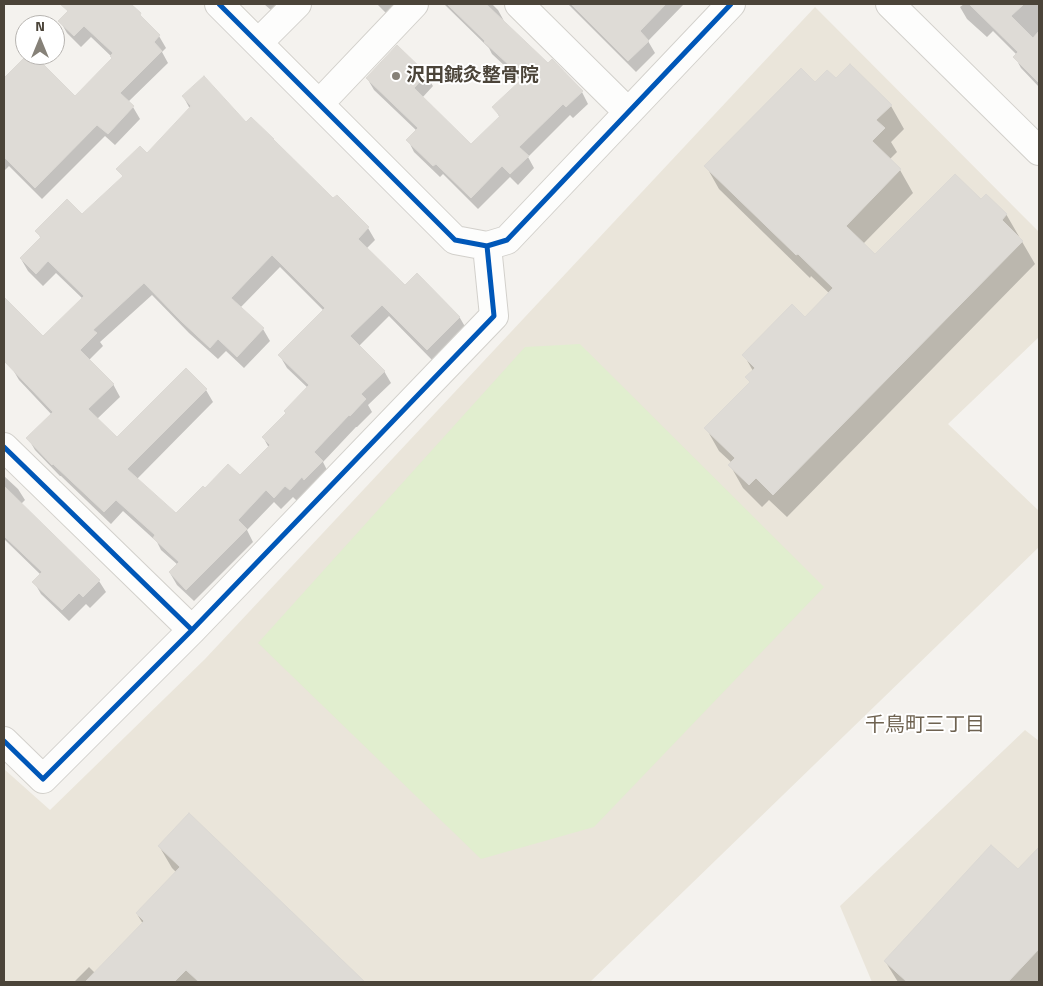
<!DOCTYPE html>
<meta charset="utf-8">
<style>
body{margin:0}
#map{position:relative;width:1043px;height:986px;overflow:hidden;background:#f4f2ee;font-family:"Titillium Web",sans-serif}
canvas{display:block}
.frame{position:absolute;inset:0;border:5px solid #4b4439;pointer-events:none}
.north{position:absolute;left:15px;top:15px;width:50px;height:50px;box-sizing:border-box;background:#fff;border:1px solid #b7b4b0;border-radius:50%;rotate:0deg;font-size:14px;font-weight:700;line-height:20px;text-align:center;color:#4b4439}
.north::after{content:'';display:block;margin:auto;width:18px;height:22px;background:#868178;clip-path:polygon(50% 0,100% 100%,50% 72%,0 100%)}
</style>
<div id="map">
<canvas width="1043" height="986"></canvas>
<div class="frame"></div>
<div class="north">N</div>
</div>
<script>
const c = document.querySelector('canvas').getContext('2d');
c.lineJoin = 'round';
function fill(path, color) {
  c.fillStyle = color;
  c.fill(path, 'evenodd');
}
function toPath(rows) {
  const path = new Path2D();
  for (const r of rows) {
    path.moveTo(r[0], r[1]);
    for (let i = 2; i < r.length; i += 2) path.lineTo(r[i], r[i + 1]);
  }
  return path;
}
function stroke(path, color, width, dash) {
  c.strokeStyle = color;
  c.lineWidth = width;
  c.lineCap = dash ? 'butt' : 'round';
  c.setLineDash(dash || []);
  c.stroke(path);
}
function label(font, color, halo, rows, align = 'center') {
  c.font = font + ' "Titillium Web","Noto Sans JP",sans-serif';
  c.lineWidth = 4;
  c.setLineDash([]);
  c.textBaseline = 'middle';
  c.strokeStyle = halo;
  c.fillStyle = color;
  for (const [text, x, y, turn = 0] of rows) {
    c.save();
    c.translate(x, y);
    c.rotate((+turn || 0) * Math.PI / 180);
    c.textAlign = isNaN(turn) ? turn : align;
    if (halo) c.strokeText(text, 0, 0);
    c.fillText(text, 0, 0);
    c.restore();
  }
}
fill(toPath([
 [815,7,1039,232,1039,337,948,424,1039,511,1039,547,590,982,4,982,4,769,50,810,205,659],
 [1025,730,1039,741,1039,982,872,982,840,906]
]), '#eae5da');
fill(toPath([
 [580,344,824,587,594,827,481,859,258,643,525,347]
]), '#e1eecf');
fill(toPath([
 [77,4,130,4,140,14,145,22,159,36,166,48,162,52,168,63,128,102,133,107,140,119,115,145,105,136,42,199,9,166,4,171,4,112,16,99,10,93,4,82,4,80,29,55,32,55,75,98,113,58,91,37,81,47,67,33,60,21],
 [264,4,292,4,279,17],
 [377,4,406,4,391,18],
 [444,4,492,4,498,10,504,21,503,22,548,64,582,92,588,104,573,118,570,115,528,157,534,168,518,185,510,177,478,209,443,174,440,177,414,152,408,140,417,131,374,90,367,78,426,75,433,86,422,98,471,146,500,118,494,107,521,81,492,54,489,48],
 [568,4,684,4,648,41,655,53,636,72],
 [964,4,1039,4,1039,87,1021,68,1015,57,1017,55,993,31,987,37,967,19,960,7],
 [836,80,891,106,904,129,891,142,897,152,889,160,900,170,913,193,863,244,875,256,981,201,1006,214,1035,264,787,517,769,500,762,507,743,488,730,465,732,463,719,451,706,428,750,383,747,378,753,371,744,355,805,319,830,294,811,276,810,278,719,189,706,166,815,84],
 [183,96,246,124,333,200,337,196,368,228,375,240,366,249,405,287,417,274,460,318,467,330,434,362,389,316,359,346,384,371,391,383,368,405,372,412,357,427,356,427,323,462,329,474,297,501,293,497,281,509,274,502,247,530,253,542,194,601,177,585,170,573,178,565,161,550,157,542,123,511,111,524,61,476,60,476,35,450,28,438,52,415,19,380,12,368,13,367,4,358,4,300,43,338,83,299,56,273,43,286,28,271,21,259,41,239,37,231,82,216,123,177,118,169,147,155,190,109],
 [280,267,324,311,280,356,287,368,308,388,287,414,263,437,269,448,241,477,205,490,176,515,137,479,213,402,206,390,186,370,117,439,97,419,120,397,113,384,89,360,103,346,100,342,152,295,189,333,218,359,226,351,244,368,270,341,263,329,240,308],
 [4,476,18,489,25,500,21,504,99,581,106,592,90,608,86,604,69,621,41,594,34,582,41,575,4,539],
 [189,815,363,982,74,982,89,967,95,973,143,924,137,914,177,873,172,868,159,846],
 [1039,848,1039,982,898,982,885,961,1018,871]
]), '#0003');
const building = toPath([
 [60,4,131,4,141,13,140,15,160,35,154,42,162,51,120,93,134,106,108,134,97,125,35,188,4,157,4,78,27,55,34,55,75,96,112,58,110,56,113,53,84,26,74,36,58,21,68,11,60,4],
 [447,4,486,4,548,63,552,59,583,91,566,107,563,104,519,147,529,156,510,174,502,166,471,198,436,164,433,166,406,140,418,128,366,78,397,45,427,74,414,88,471,144,500,116,492,107,523,78,484,42,485,41,447,4],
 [571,4,666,4,640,31,649,41,628,61,571,4],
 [969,4,1024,4,1011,16,1033,38,1039,31,1039,83,1013,57,1018,52,969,4],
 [850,64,892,105,876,120,885,128,872,141,901,169,846,226,875,254,955,174,981,199,986,194,1007,214,1002,220,1023,241,773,495,756,478,749,485,728,465,735,458,704,428,750,382,745,377,755,368,742,355,792,304,805,317,833,288,798,254,796,255,704,166,801,68,815,82,827,70,836,78,850,64],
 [204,76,246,122,251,117,274,139,273,139,333,198,337,195,369,227,358,239,405,285,417,273,460,317,427,350,382,305,350,336,385,371,361,394,366,399,350,416,349,415,314,452,323,461,304,480,302,477,290,490,285,486,274,498,266,490,238,520,247,529,186,590,169,572,179,562,153,538,155,535,116,500,104,512,53,464,52,465,26,438,53,412,4,361,4,297,43,336,84,296,48,261,36,274,20,258,41,237,35,231,67,199,82,214,123,176,116,169,140,146,147,153,191,106,182,96,204,76],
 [272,255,325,308,278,355,309,385,284,411,286,413,262,437,270,445,240,475,228,464,205,488,203,486,176,513,127,469,207,389,186,368,117,437,88,409,114,384,80,350,97,333,93,330,144,283,181,321,210,348,218,339,237,357,264,328,231,298,272,255],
 [4,486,100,580,83,597,79,593,62,610,32,582,42,572,4,536,4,486],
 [189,813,365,982,199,982,186,970,174,982,85,982,144,921,136,913,180,867,158,846,189,813],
 [991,845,1018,869,1039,847,1039,949,1008,982,907,982,884,961,991,845]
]);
fill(building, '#dedbd6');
stroke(building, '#dcd9d4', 1);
const minor = toPath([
 [219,4,455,240,487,246,507,240,731,4],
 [519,4,628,112],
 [890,4,1039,151],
 [258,43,297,4],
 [319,104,414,4],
 [4,447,192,630],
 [4,741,43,779,192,630,494,316,487,246]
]);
stroke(minor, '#d2d0cb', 30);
stroke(minor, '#fdfdfc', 28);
stroke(toPath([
 [219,4,455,240,487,246,507,240,731,4],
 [4,447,192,630],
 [4,741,43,779,192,630,494,316,487,246]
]), '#0057b8', 5);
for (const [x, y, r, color] of [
 [396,76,5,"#868178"]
]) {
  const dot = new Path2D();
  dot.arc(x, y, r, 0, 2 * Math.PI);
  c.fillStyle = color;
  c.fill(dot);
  stroke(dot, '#fff', 2);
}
label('bold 19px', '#4b4439', '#fff', [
 ["沢田鍼灸整骨院",406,76]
], 'left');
label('20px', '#6e6250', '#fff', [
 ["千鳥町三丁目",925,726]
]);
</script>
